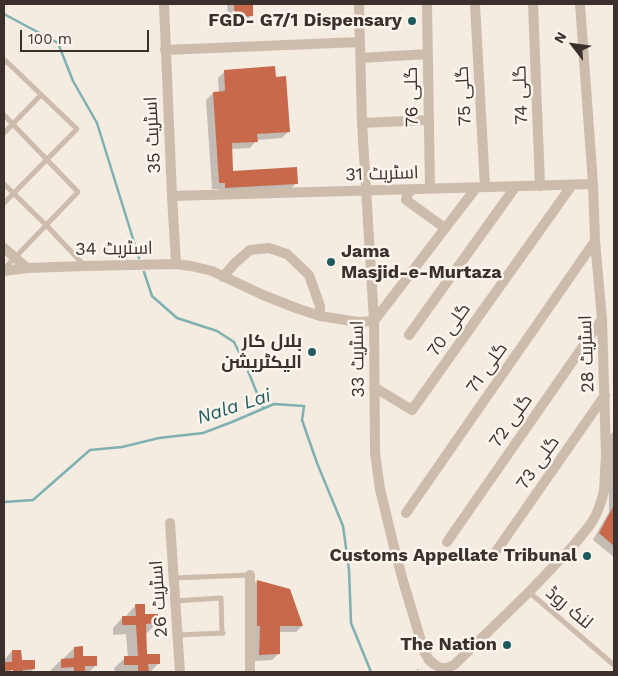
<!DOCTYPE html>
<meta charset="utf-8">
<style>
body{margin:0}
#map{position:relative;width:618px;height:676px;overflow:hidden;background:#f4ebe1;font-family:"Work Sans",sans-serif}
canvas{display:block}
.frame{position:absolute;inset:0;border:5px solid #3b302b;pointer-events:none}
.north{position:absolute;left:548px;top:20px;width:50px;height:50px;-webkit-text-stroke:4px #fbf5ee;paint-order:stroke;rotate:300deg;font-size:14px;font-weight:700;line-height:20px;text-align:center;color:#3b302b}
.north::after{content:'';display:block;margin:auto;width:18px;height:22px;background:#3b302b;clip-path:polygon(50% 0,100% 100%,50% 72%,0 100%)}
.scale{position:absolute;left:20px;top:30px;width:129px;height:22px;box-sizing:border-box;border:2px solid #3b302b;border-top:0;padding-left:6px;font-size:15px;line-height:18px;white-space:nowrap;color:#3b302b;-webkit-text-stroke:4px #fbf5ee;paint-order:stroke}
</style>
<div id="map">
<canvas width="618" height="676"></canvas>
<div class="frame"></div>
<div class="north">N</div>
<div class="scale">100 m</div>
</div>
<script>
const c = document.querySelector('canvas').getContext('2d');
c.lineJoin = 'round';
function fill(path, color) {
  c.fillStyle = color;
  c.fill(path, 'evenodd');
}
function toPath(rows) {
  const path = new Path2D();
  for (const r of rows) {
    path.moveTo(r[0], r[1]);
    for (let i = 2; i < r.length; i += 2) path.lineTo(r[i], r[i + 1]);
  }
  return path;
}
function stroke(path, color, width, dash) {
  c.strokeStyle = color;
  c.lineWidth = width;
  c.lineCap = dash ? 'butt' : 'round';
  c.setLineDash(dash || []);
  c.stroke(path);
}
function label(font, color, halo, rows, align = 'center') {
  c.font = font + ' "Work Sans",Cairo,sans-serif';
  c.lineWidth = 5;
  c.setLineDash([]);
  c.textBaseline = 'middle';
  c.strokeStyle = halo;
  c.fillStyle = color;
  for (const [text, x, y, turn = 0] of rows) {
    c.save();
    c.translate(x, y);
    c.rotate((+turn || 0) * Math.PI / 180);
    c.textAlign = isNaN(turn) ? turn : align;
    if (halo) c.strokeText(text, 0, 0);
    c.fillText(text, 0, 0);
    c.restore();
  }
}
fill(toPath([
 [227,4,251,4,252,15,245,22,229,23],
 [225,71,288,132,282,138,257,140,250,148,231,149,232,172,296,183,290,190,219,194,218,189,212,189,206,100,213,93,219,93,218,78],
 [614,431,614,557,593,540,609,512,609,436],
 [257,581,289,590,302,626,296,632,279,632,278,654,272,660,253,661,251,587],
 [136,605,144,615,157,623,147,633,145,633,146,655,159,663,150,672,115,672,114,668,125,658,128,657,127,646,126,634,113,635,113,628,123,617,126,617,126,616],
 [74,648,82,658,96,665,89,672,51,672,51,670,61,660,64,660,64,658],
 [12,651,20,661,34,669,30,672,14,672,14,664,11,665,11,672,4,672,4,660]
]), '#0003');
stroke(toPath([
 [4,14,58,43,73,81,97,123,139,258],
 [144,272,152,296,177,318,217,331,234,342,246,366,263,408],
 [4,502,33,500,90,450,122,447,159,438,203,433,232,422,274,404,304,406,302,420,317,463,343,526,349,570,351,623,371,672]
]), '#7fb0b2', 2.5);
fill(toPath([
 [234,4,253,4,253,16,235,17],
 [275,66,276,77,286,76,290,132,257,134,258,142,232,143,233,171,297,167,298,184,225,188,225,183,219,183,213,92,225,91,224,70],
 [614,505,614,546,599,533],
 [257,580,290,589,303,626,280,626,280,654,259,655,260,626,257,626],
 [135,604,145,604,145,614,158,614,158,623,146,624,147,654,160,654,160,664,148,664,149,672,138,672,138,665,124,665,124,656,138,656,136,625,122,625,122,616,136,616],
 [83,646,83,656,97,656,97,666,85,666,85,672,74,672,74,667,61,668,61,659,74,658,74,647],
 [12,650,21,650,22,660,35,660,35,669,23,670,23,672,13,672,13,670,4,671,4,662,12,662]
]), '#c8694b');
stroke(toPath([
 [319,672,324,672],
 [412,672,422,668]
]), '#b9a596', 1, [2.5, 2.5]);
stroke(toPath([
 [4,63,6,61,77,129,4,203],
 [4,115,78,192,4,269],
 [4,133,41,95],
 [4,184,47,226,84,265],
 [174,578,250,575],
 [529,592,614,665],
 [175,601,221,598,222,633],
 [178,635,223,633]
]), '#cdbbac', 5);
stroke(toPath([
 [164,4,172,196,176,264],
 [359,4,362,123,374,321,375,453,380,489,393,543,403,581,424,651,429,660,434,664,441,668,447,668,454,665,530,591,573,546,590,525,596,515,601,502,604,491,606,455,602,319,595,241,593,184,580,4],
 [427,4,430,189],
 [475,4,485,187],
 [533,4,540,186],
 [165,50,360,42],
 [361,58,428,54],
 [362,123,429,120],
 [411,190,407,196,406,200,445,228],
 [172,196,593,184],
 [4,248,27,268],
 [4,271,27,268,85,266,176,264,191,266,212,271,263,295,296,308,320,316,358,322,374,321,476,188],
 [223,277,235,263,250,250,269,248,287,254,309,275,320,306,320,316],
 [409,335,516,186],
 [374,387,412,410,572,185],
 [406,513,595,241],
 [170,523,180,672],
 [447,542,602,319],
 [497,550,605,395],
 [250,575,250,672]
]), '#cdbbac', 10);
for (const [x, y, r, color] of [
 [412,21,5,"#1f5a5e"],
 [331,262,5,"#1f5a5e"],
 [312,352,5,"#1f5a5e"],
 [587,556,5,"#1f5a5e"],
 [507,645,5,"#1f5a5e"]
]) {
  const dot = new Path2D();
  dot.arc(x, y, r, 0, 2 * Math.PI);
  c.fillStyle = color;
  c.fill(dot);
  stroke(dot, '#fbf5ee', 2);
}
label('bold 18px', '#3b302b', '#fbf5ee', [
 ["FGD- G7/1 Dispensary",402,21],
 ["Jama",341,252,"left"],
 ["Masjid-e-Murtaza",341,273,"left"],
 ["بلال کار",302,342],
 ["الیکٹریشن",302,363],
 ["Customs Appellate Tribunal",577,556],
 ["The Nation",497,645]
], 'right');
label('18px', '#3b302b', '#fbf5ee', [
 ["گلی 74",521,95,-92],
 ["گلی 75",464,96,-93],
 ["گلی 76",412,97,-91],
 ["اسٹریٹ 35",153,135,-93],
 ["اسٹریٹ 31",382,174,-2],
 ["اسٹریٹ 34",114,249,-1],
 ["گلی 70",449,330,-55],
 ["اسٹریٹ 28",587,354,-92],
 ["اسٹریٹ 33",358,359,-91],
 ["گلی 71",487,368,-55],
 ["گلی 72",511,421,-55],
 ["گلی 73",538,463,-55],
 ["اسٹریٹ 26",159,599,-94],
 ["لنک روڈ",569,608,40]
]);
label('italic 19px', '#1f5a5e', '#fbf5ee', [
 ["Nala Lai",234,407,-18]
]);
</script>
